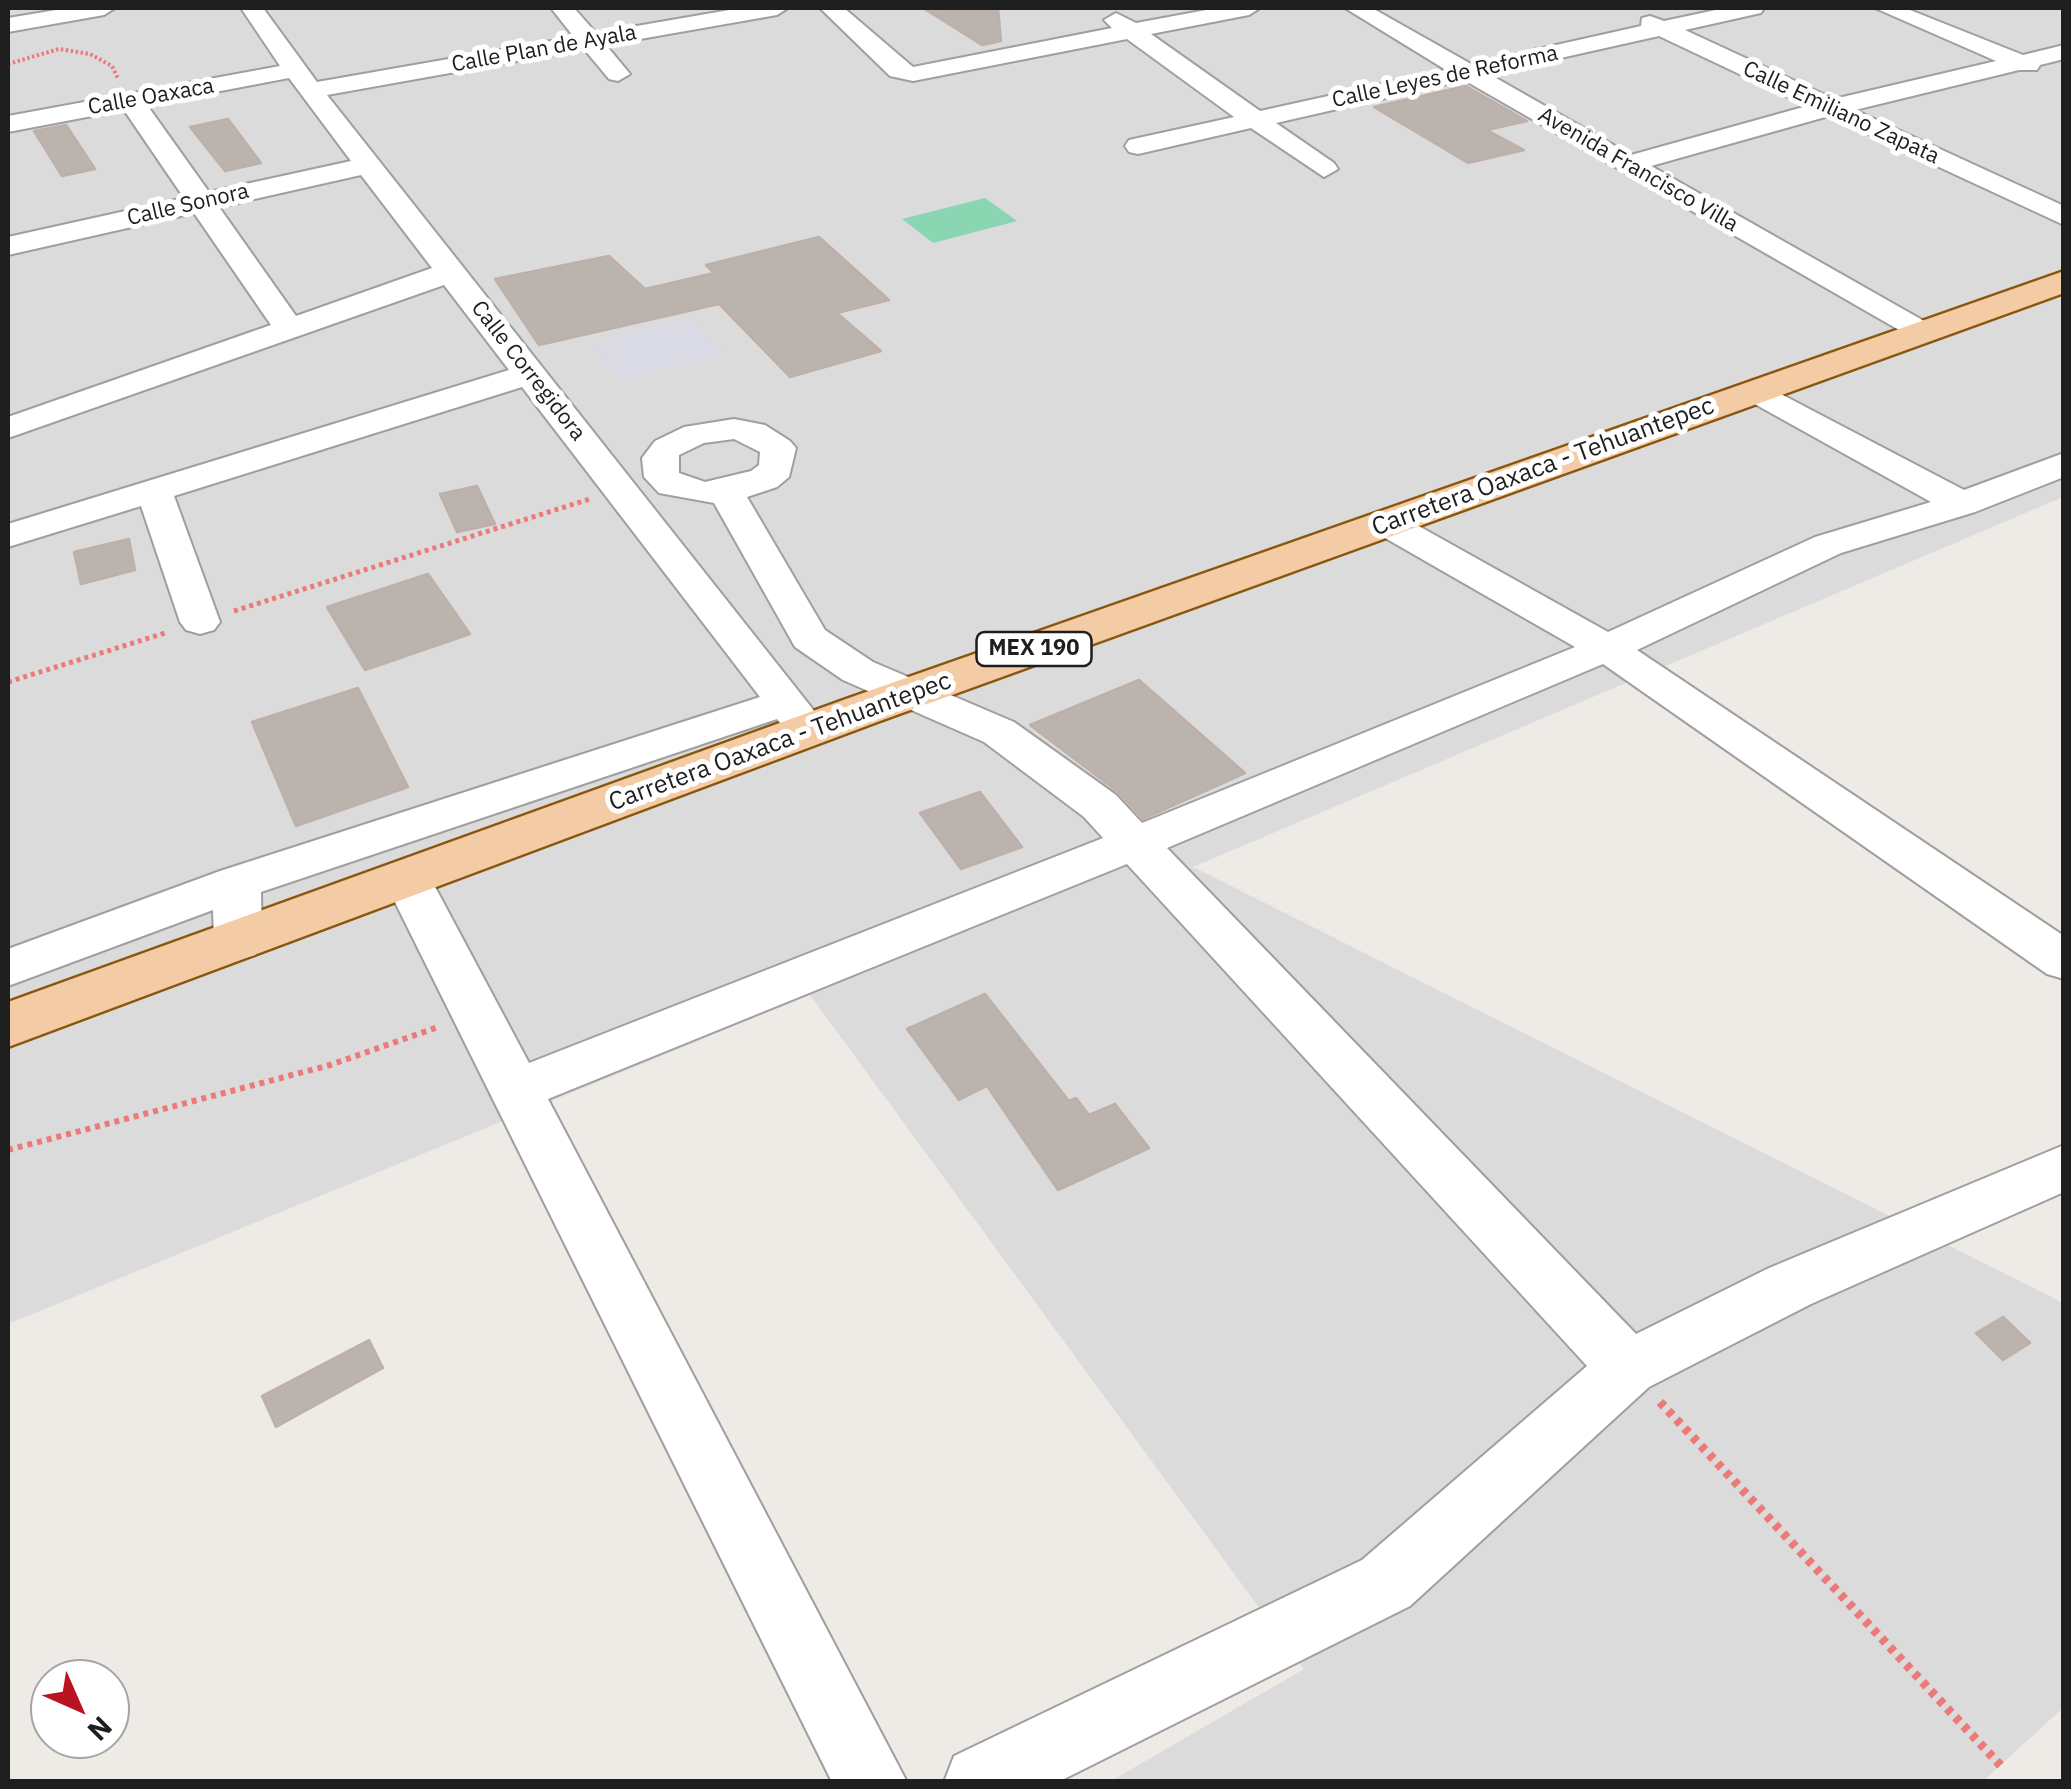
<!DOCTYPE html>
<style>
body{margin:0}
#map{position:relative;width:2071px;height:1789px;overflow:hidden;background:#eeeae5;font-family:"IBM Plex Sans",sans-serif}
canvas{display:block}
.frame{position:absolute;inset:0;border:10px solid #1e1e1e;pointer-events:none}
.north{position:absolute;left:30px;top:1659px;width:100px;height:100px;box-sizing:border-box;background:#fff;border:2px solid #a5a5a5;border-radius:50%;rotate:135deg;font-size:28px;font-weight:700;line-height:40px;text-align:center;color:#1e1e1e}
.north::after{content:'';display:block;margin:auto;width:35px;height:45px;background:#b91321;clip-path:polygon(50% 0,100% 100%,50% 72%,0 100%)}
</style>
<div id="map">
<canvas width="2071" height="1789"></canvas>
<div class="frame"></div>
<div class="north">N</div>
</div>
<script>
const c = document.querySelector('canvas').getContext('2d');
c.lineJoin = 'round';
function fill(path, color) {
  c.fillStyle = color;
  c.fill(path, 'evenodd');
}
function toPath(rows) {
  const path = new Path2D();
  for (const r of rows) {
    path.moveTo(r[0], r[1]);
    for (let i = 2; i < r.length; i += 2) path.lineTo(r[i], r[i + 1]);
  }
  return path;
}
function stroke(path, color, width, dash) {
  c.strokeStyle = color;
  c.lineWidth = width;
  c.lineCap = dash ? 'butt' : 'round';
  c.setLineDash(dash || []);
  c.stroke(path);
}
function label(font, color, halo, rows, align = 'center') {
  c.font = font + ' "IBM Plex Sans",sans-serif';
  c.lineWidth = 10;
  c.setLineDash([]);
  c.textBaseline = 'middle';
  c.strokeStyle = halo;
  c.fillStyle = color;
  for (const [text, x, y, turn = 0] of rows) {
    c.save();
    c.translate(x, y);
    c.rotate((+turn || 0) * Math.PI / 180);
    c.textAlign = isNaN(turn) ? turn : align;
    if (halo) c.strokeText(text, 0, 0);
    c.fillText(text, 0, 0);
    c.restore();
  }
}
fill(toPath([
 [8,8,2063,8,2063,497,1193,867,2063,1303,2063,1708,1983,1781,1111,1781,1304,1669,810,995,8,1324]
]), '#dcdbdb');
fill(toPath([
 [985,198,1017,221,933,243,902,219]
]), '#8ad6b2');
fill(toPath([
 [692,318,725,354,622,380,591,343]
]), '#d9dae4');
const building = toPath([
 [923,8,998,8,1001,41,982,45,923,8],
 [1466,86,1527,121,1487,130,1524,150,1468,163,1374,107,1466,86],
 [228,119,261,163,225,171,190,127,228,119],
 [66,125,95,169,62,176,34,131,66,125],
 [819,237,889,300,837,313,881,351,790,377,719,304,539,345,495,279,609,256,645,289,714,273,706,265,819,237],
 [477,486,495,524,457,532,440,494,477,486],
 [129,539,135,570,81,584,74,552,129,539],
 [428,574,470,634,365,670,327,607,428,574],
 [1139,680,1245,773,1143,819,1118,792,1030,725,1139,680],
 [358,688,408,787,296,826,252,722,358,688],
 [980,792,1022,847,961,869,920,813,980,792],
 [985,994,1069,1101,1076,1098,1089,1115,1115,1104,1149,1148,1058,1190,987,1086,959,1100,907,1029,985,994],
 [2003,1317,2030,1343,2003,1360,1976,1333,2003,1317],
 [369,1340,383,1368,276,1427,262,1396,369,1340]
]);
fill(building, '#bbb3ae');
stroke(building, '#beb0a9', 2.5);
const minor = toPath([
 [68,8,115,8,104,15,8,32,8,18,68,8],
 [241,8,263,8,317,82,574,37,551,8,574,8,596,33,741,8,788,8,777,15,606,45,630,74,618,81,609,79,584,49,327,95,830,731,824,741,809,745,794,741,777,719,261,892,262,942,255,955,238,960,221,955,214,942,213,910,8,986,8,949,220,871,760,697,522,387,174,496,220,622,214,630,200,634,186,630,180,622,141,506,8,547,8,524,509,370,444,285,8,438,8,417,271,325,194,213,8,255,8,237,184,198,124,110,8,132,8,116,280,66,241,8],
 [289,78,351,161,209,192,147,105,289,78],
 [361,175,432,268,296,316,219,207,361,175],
 [820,8,844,8,913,67,1112,28,1104,20,1116,13,1136,23,1217,8,1260,8,1249,15,1151,34,1260,111,1446,70,1345,8,1372,8,1471,64,1641,26,1642,18,1650,16,1664,21,1725,8,1764,8,1761,13,1685,30,1834,99,1996,61,1875,8,1905,8,2023,55,2064,45,2064,59,2040,65,2037,70,2019,70,1855,110,2064,206,2064,225,1829,116,1651,166,1931,325,1936,332,1931,339,1920,342,1464,80,1276,123,1334,163,1338,169,1324,177,1251,128,1138,154,1129,152,1125,146,1129,140,1234,117,1127,39,913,81,890,76,820,8],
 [1659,36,1807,106,1631,155,1489,74,1659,36],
 [1756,381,1964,490,2064,453,2064,477,1975,512,1841,553,1637,650,2064,936,2064,979,2047,974,1603,664,1167,848,1636,1334,1769,1268,2064,1145,2064,1192,1811,1304,1649,1387,1410,1606,1058,1782,944,1782,954,1756,1362,1560,1587,1366,1127,864,548,1099,907,1782,832,1782,384,880,391,868,408,863,425,868,529,1063,1103,838,1084,817,984,742,843,680,795,647,714,503,659,493,644,477,642,458,655,441,684,427,734,419,765,425,790,441,796,448,789,477,777,487,747,497,825,630,873,662,1014,722,1116,795,1142,823,1575,647,1373,531,1367,523,1373,515,1399,515,1608,632,1815,537,1931,502,1744,398,1739,391,1744,384,1756,381],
 [734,439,760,452,759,465,751,471,705,482,679,473,679,455,704,443,734,439]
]);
const major = toPath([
 [2064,271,2064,293,880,721,8,1047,8,1002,846,699,2064,271]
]);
stroke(minor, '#9f9f9f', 4);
stroke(major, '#8a560e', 5);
stroke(toPath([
 [8,64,59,49,90,54,112,66,118,79]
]), '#ec7a78', 4, [2.5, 2.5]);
stroke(toPath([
 [234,611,590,499],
 [8,682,165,633]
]), '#ec7a78', 5, [4, 4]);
stroke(toPath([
 [8,1150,330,1065,438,1027]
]), '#ec7a78', 6, [5, 5]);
stroke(toPath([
 [1660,1402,2004,1769]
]), '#ec7a78', 9, [6, 6]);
fill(minor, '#fff');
fill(major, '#f3cba5');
label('22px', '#1e1e1e', '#fff', [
 ["Calle Plan de Ayala",544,49,-10],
 ["Calle Leyes de Reforma",1445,77,-12],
 ["Calle Oaxaca",151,97,-10],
 ["Calle Emiliano Zapata",1841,113,25],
 ["Avenida Francisco Villa",1638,170,30],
 ["Calle Sonora",188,205,-13],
 ["Calle Corregidora",528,371,52]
]);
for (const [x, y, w] of [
 [1034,649,115]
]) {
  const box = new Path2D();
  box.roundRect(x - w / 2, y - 17, w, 34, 8);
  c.fillStyle = '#fff';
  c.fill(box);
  stroke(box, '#1e1e1e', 2.5);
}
label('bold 22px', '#1e1e1e', null, [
 ["MEX 190",1034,649]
]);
label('25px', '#1e1e1e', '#fff', [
 ["Carretera Oaxaca - Tehuantepec",1543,467,-20],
 ["Carretera Oaxaca - Tehuantepec",780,742,-20]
]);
</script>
